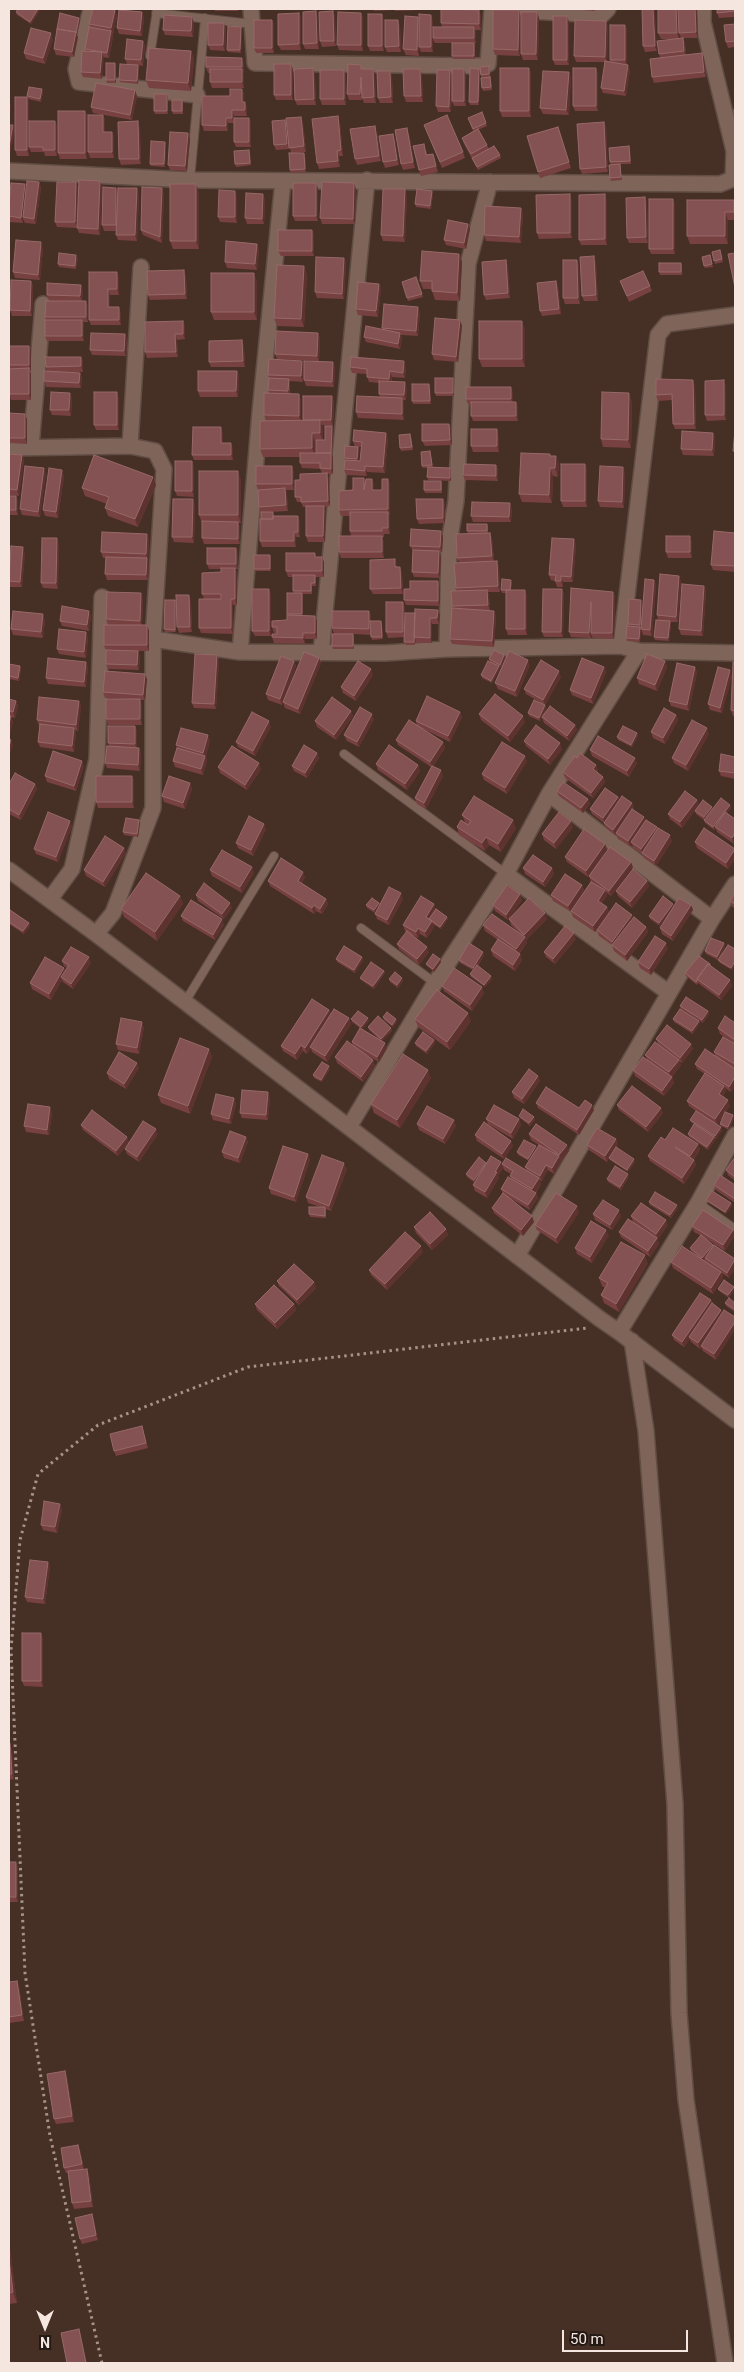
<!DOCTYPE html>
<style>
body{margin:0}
#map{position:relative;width:744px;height:2372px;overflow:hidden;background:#462f25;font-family:Roboto,sans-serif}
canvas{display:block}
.frame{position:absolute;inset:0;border:10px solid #f5e6df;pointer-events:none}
.north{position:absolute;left:20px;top:2302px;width:50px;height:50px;-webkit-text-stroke:4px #241a15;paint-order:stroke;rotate:180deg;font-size:14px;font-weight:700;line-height:20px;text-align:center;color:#f5e6df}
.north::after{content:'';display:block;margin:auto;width:18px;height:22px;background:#f5e6df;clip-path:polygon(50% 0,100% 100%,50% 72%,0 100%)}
.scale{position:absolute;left:562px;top:2330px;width:126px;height:22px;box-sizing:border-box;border:2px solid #f5e6df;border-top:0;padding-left:6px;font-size:15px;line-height:18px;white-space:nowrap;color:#f5e6df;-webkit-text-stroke:4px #241a15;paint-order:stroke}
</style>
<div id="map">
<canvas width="744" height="2372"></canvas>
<div class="frame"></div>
<div class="north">N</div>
<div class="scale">50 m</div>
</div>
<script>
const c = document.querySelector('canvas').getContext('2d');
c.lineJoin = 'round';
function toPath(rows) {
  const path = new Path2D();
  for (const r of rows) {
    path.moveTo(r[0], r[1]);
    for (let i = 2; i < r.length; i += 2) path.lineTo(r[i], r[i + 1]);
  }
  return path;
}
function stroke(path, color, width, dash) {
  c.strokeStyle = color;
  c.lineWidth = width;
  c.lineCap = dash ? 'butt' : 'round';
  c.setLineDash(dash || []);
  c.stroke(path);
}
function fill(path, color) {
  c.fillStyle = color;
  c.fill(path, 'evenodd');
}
const lane = toPath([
 [156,13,252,24],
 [150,56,157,10],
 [190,180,205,18],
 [344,754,506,874],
 [361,928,435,983],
 [185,1002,274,856],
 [698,1203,735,1229]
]);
const street = toPath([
 [91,9,76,69,79,82,197,95],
 [251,9,255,63,481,66,488,64,492,9],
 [492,9,602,15,608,9],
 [9,171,190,180,720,184,733,179,734,151,703,22,703,9],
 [130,446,141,267],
 [31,447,43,304],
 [9,448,130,446,155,451,164,469,153,639,153,808,113,913,96,934],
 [153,639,240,652,385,653,447,649,621,646,639,651,735,653],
 [621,646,658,335,667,324,735,315],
 [447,649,449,543,456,501,468,264,490,182],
 [240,652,260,412,283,181],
 [321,653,367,180],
 [549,794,712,919],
 [9,870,96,934,600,1319,619,1332,735,1420],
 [506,874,669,993],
 [50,899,72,869,97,759,102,597],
 [349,1127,435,983,506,874,549,794,639,651],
 [517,1256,712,919,735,884],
 [619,1332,698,1203,735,1135],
 [632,1341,646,1431,675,1804,679,2013,686,2100,725,2363]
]);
stroke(lane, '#604d44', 10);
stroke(street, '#604d44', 18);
stroke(toPath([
 [102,2363,50,2136,25,1973,11,1650,20,1540,38,1474,98,1425,248,1367,587,1328]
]), '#a5938a', 3, [2.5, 4]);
stroke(lane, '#7e6459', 8);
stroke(street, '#7e6459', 15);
fill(toPath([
 [9,9,38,9,39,12,31,24,17,15,16,12,17,10],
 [111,9,124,9,123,10,142,12,144,18,142,36,119,34,117,28,119,10],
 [215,9,238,9,238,11,215,11],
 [373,9,393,9,393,10,374,11],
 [395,9,421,9,421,10,395,11],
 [582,9,595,9,595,11,582,10],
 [642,9,657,51,645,52,643,46],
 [677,9,678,13,679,38,681,38,679,33,697,9,698,38,683,38,685,43,686,55,702,53,704,58,706,77,654,83,652,77,660,57,659,54,675,39,661,39,658,33],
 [735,9,735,17,719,18,717,13],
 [115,10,117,16,113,34,112,33,113,37,109,58,103,57,102,79,83,77,81,72,86,51,85,49,91,28,89,24],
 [333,11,335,17,336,46,322,47,320,41],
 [299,13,301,19,301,50,281,50,278,45],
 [361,13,363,18,363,51,339,50,337,45],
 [481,15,481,30,475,30,476,33,476,43,474,43,475,45,475,59,453,59,452,56,452,43,435,43,433,40,433,52,421,52,419,47,419,56,406,55,403,49,418,17,419,20,433,20,433,27,442,27,441,23],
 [521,16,520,56,495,55,493,49],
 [192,17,194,23,193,37,165,35,163,30],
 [318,17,319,49,305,49,303,44],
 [539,18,538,60,523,60,521,54],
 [80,20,77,35,78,37,74,57,56,55,54,49],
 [272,20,274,25,274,53,256,53,254,48],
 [384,20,384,51,370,51,368,46],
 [398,20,400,26,401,52,387,52,385,47],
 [569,22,569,65,555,65,553,60],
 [224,23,226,29,225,51,210,50,208,45],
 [735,24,735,47,728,48,726,42],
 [625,25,627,30,627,65,630,70,626,96,603,93,601,88,605,62,576,62,574,56,608,27,607,62,610,62,610,60],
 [242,30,241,53,228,52,227,50],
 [53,39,45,64,26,59,24,53],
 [143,41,145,46,143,66,138,65,139,68,138,84,120,82,119,80,127,64,125,59],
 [191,51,194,59,191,91,149,88,146,80],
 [115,63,116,66,116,83,107,83,106,80],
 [244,63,244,73,243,73,244,88,212,88,210,82,210,73,208,73,206,67],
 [291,64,293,70,293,100,276,100,274,95],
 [489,66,491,80,492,90,483,91,482,88,481,78,481,75],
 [313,68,315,74,316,105,297,105,295,100],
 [529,68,531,74,531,117,502,117,500,111],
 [363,69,373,69,375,75,376,103,364,103,362,98,362,100,349,100,347,94],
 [479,69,480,72,479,105,470,105,469,102],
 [344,70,346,76,346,105,322,105,320,99],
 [450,70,452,74,466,75,466,106,454,106,452,101,452,92,451,112,438,112,436,106],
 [569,72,571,78,569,115,543,114,540,108],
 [598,73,598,111,575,111,573,106],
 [422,75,423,102,406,102,404,96],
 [392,76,393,103,380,103,378,98],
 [242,89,244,94,244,102,245,102,247,108,247,116,234,116,234,123,228,123,228,131,204,131,202,125,230,96],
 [43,92,41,102,28,99,27,96],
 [167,94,168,97,168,114,155,114,154,111],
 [137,96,132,120,93,113,91,107],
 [29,102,29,156,17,156,15,150],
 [183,102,183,114,173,114,172,111],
 [85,111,87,116,87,159,60,159,58,153],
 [482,112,487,126,478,130,487,145,489,149,500,155,501,158,478,170,464,144,462,138,473,131,468,118],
 [103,115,105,120,105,132,112,132,114,137,114,158,90,158,88,152],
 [301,117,303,122,306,152,294,153,304,153,305,155,306,172,291,173,290,170,291,153,289,144,289,149,276,150,274,145,287,124],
 [249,118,251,123,251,147,236,147,234,142],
 [55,121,57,127,57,156,45,156,44,152,31,152,29,147],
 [340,122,343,156,339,156,340,167,319,169,317,163],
 [604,122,606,128,608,172,582,174,580,169],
 [424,125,463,152,465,158,442,168],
 [140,127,141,164,121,165,119,159],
 [558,127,571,168,540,178,527,136],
 [377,132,381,161,357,165,355,159],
 [188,133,190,139,187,171,170,170,168,165],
 [393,134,395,139,399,165,385,168,383,162],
 [409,134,415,168,403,170,401,164],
 [165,142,166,145,165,167,151,166,150,164],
 [629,146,630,149,631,164,620,164,622,180,611,181,610,178,611,165,610,162],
 [426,149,427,155,433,154,438,172,421,176,419,170],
 [249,150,250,153,251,165,236,167,235,164],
 [39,182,41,188,36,224,25,223,23,219,23,223,9,222,9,204,26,188],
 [76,182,78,188,77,228,57,227,55,222],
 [316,183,318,189,318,221,295,221,293,216],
 [102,186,100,235,79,233,77,228],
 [356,189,355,224,322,224,320,218],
 [432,191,433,194,431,209,416,207,415,204],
 [199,192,199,249,173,249,170,241],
 [118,193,139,194,137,241,118,240,116,235,116,231,104,231,102,225],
 [164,193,162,243,143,235,141,230],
 [407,195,405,242,383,241,381,235],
 [237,196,237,223,220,222,218,217],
 [645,197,647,202,648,243,629,243,627,238],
 [265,199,264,224,247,224,245,218],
 [673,199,675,204,675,254,651,254,649,249],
 [572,200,572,238,539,239,537,233],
 [607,200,607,245,581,245,579,240],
 [735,203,735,220,728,220,728,244,690,244,687,236],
 [521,208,523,213,521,243,486,241,484,235],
 [468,224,470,229,466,249,446,245,444,240],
 [312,230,314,235,314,256,281,256,278,251],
 [257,244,259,249,257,270,227,268,225,262],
 [43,248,40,280,15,278,13,272],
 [720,250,723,262,715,264,712,252],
 [459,254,462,262,460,301,435,300,432,291,432,289,423,289,420,281],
 [78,258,76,269,59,267,58,264],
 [344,258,346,263,344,299,317,298,315,292],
 [711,258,713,267,705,268,704,266],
 [506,260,508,266,510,298,486,300,484,295],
 [577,260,579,266,580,304,565,304,563,298],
 [596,262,598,301,584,301,582,296],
 [681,263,682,265,682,275,660,275,659,272],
 [304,266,307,275,304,327,277,326,274,318],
 [89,272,119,277,119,295,110,295,110,307,121,313,121,325,91,325,89,320],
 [186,275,187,299,150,300,148,295],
 [416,277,423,297,408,301,402,282],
 [31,281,33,286,32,316,12,316,10,310],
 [257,281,257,320,214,320,211,312],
 [620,281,650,286,652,291,629,302],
 [379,284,381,289,378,317,358,315,356,309],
 [558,286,561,314,542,316,540,311],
 [83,290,82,301,88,306,88,322,83,322,84,325,84,341,47,341,45,336,46,320,45,317,49,300,47,295],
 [420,312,418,336,401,335,402,339,400,349,366,342,364,337,382,329,382,328],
 [460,320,462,326,458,362,434,360,432,354],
 [183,321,185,327,185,339,177,340,178,357,147,358,145,352],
 [525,329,525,367,482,367,479,359],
 [318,333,320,339,319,361,335,367,334,387,306,386,304,380,315,361,277,359,275,354],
 [125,334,127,339,126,356,92,355,90,350],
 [242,340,244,346,245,367,211,367,209,362],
 [31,351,31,371,30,371,31,374,31,400,11,400,9,394,10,369,9,365],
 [81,357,83,362,83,372,64,372,80,373,82,378,81,388,46,387,44,381,47,371,46,367],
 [302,361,304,366,303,382,290,381,290,393,301,399,301,420,303,420,334,401,333,426,322,425,323,428,323,440,325,440,332,426,333,429,332,454,333,458,333,474,327,474,329,479,330,506,324,507,326,512,325,542,308,542,306,536,306,507,303,507,301,502,297,502,295,497,300,480,322,473,320,469,302,468,300,463,300,457,263,457,260,449,266,421,264,415,269,393,268,390,269,378,268,375],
 [315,441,316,441,316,453,315,453],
 [350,367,406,367,405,378,392,377,392,381,407,387,406,400,403,400,404,403,404,420,358,418,356,412,380,397,379,394,379,383,369,382,367,377,367,374,352,373],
 [237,371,239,377,238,397,200,397,198,391],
 [453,378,454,381,454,396,436,396,435,393],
 [429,384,430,387,431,404,413,404,412,401],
 [695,386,696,429,675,429,673,424,672,400,658,401,656,395],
 [726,386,726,420,707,421,705,415],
 [513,392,513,402,518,407,518,421,473,421,471,416,471,404,468,404,466,399],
 [72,398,71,416,52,415,50,410],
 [119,398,119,430,96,430,94,425],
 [632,401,631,448,603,447,601,439],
 [9,413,27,419,27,444,9,443],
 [449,424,451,429,452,445,425,446,422,441],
 [223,433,223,443,233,448,233,460,194,460,192,455],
 [713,433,715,438,714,456,683,455,681,449],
 [499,435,499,452,473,452,471,446],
 [411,437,413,450,401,451,400,448],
 [388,438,385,473,367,472,367,476,346,475,344,469,345,460,344,458,358,447,359,450,358,461,360,461,361,447,355,447,353,441],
 [430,451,433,467,451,470,451,481,428,480,427,477,428,468,423,468,422,466],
 [9,454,22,455,24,461,19,496,9,495],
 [551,456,559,464,558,477,553,476,552,503,522,502,519,494],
 [192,461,194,467,194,497,177,496,175,491],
 [585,464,587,469,587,507,563,507,561,501],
 [496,465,498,470,498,481,465,480,463,475],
 [62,470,64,476,58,518,45,516,43,510],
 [294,472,294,490,286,490,287,494,288,511,269,512,274,516,300,521,300,537,296,537,296,547,262,547,260,541,261,512,259,507,258,490,256,484],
 [625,472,624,508,600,507,598,501],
 [46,474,40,517,22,515,20,509],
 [241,479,241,523,238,523,240,527,240,544,204,544,202,538,202,523,199,515],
 [372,479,374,484,374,490,382,490,388,479,390,484,390,515,389,515,390,517,390,534,384,534,384,537,382,537,384,542,384,558,341,558,339,552,351,536,350,531,350,516,341,516,339,510,353,490,365,482],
 [441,481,442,483,442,493,425,493,424,490],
 [156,485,138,527,108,516,105,508,107,504,85,496,82,488],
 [9,496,16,496,18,501,18,515,9,515,10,518,10,529,9,529,10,533,9,553],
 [510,503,512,509,511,522,473,522,471,516],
 [445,504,445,523,419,524,417,519],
 [195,505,194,543,174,542,172,537],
 [487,524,488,527,488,533,490,533,492,538,494,561,499,566,500,592,488,592,489,596,490,610,496,616,494,647,452,644,450,639,453,608,452,606,457,591,456,588,459,562,457,558,468,533,467,531],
 [735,533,735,572,713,570,711,565],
 [443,536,442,552,439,552,441,557,440,578,414,577,412,572,413,551,410,546],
 [149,539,148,560,147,560,149,564,148,580,107,580,105,574,106,558,103,558,101,552],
 [574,539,576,545,573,582,563,582,563,587,557,587,555,581,551,580,549,575],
 [692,542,692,558,668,558,666,552],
 [59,544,58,589,43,588,41,583],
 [25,553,22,587,10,587,9,582,9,576],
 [238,554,238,569,235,569,237,573,237,605,233,605,233,634,201,633,199,628,204,599,202,594,221,572,221,569,209,569,207,564],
 [271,557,271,571,255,571,254,569],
 [316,557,324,562,324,577,315,577,316,586,312,586,312,594,302,594,303,596,303,615,317,621,317,639,305,639,305,644,274,643,272,637,277,634,277,633,274,633,272,627,287,620,287,614,294,593,293,591,293,577,288,577,286,571],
 [397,565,397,567,400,567,402,573,403,594,373,594,370,589],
 [679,576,681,582,678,622,670,622,671,624,669,641,655,640,654,637,658,620,657,615],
 [654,580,656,585,652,636,643,635,641,628,640,628,641,630,640,642,627,641,626,638,629,627,628,624,642,602,642,622],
 [512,582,511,590,525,590,527,596,527,635,508,635,506,629,506,593,502,593,501,590],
 [704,586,706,591,703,636,681,635,679,629],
 [440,587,440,606,406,605,404,600,410,589],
 [562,589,564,594,563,637,544,637,542,632],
 [613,592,615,597,614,639,593,638,591,635,591,638,571,637,569,632],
 [271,594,271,636,255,636,252,631],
 [143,598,142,625,147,625,149,631,149,651,120,651,138,651,140,657,139,670,108,669,106,664,106,651,104,645,108,625,106,619],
 [165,600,191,600,192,632,179,633,177,627,176,608,176,632,165,632,164,629],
 [405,607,405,628,405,613,440,615,439,624,432,624,432,643,416,643,415,639,415,645,406,645,404,642,405,637,388,638,386,632],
 [89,611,91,616,89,631,62,626,60,621],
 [369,611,371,617,371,621,381,621,382,624,383,639,372,640,371,635,353,634,354,637,354,649,333,649,332,646,334,634,332,628],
 [45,620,43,638,13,635,11,629],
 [86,632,88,638,86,658,59,654,57,649],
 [217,655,219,661,216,709,194,708,192,703],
 [504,655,505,658,501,667,499,666,500,669,492,683,482,678,481,675,490,662,489,659],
 [319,658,321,663,300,714,285,708,283,702],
 [294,661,296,666,282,705,268,700,266,694],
 [665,661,667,667,657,691,639,684,637,678],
 [86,662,88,667,86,687,48,684,46,678],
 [735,663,735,716,733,716,731,710,732,676,722,713,710,710,708,704,732,675],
 [9,664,20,666,21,669,19,681,9,679],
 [530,665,517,697,498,689,495,683],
 [604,667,606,672,593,704,572,695,570,690],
 [695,667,697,673,689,711,671,706,669,701],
 [373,675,356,701,343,693,341,687],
 [561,677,545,705,546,708,543,716,575,725,577,730,569,741,544,723,542,717,540,721,529,716,528,713,543,704,526,694,524,689],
 [147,679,145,700,140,700,142,705,142,725,108,725,106,719,129,699,105,698,103,692],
 [9,699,16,701,18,706,15,718,11,717,13,722,10,733,9,732],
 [79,701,81,707,78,731,75,730,76,733,74,752,40,747,38,742,40,726,39,726,37,720],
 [351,711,353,716,336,740,317,727,315,721],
 [460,712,462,717,450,742,419,727,443,742,445,748,433,766,443,776,426,809,417,804,415,798,431,767,398,745,396,740,417,726,416,721],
 [479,714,525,722,510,742,481,720],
 [676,715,678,720,665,744,653,738,651,732],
 [374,719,359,747,347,741,344,735],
 [135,726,137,731,137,748,139,748,141,754,140,771,107,768,105,763,109,746,108,743],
 [271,727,255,756,238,747,236,742],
 [637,733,638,736,632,747,618,740,617,737],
 [709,734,688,771,674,763,672,758],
 [210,740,206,757,207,761,203,775,175,767,173,761,177,748,176,745],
 [524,741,562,749,550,765,526,746],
 [590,750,637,763,629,777,592,756],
 [317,753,319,758,307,778,294,771,292,766],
 [735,757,735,779,721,776,719,771],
 [577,758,598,770,597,772,603,777,605,782,593,798,565,778,563,772],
 [527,761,507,794,484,780,482,774],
 [376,764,418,765,420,771,407,790,378,770],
 [84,766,76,791,47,782,45,776],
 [218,767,261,769,247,790,220,773],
 [132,776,134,781,134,808,98,808,96,802],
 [190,783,192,789,185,809,164,802,162,796],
 [9,784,35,784,37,789,21,820,9,814],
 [557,791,588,799,590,804,583,813,559,796],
 [618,797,620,800,632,803,634,808,633,809,645,821,657,828,672,841,656,866,644,858,642,854,633,848,632,844,630,846,618,839,616,834,615,835,606,828,604,823,592,814,590,809],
 [697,800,699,805,682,828,670,819,668,814],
 [730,805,731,808,727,813,735,819,735,842,734,844,717,832,716,828,714,830,705,823,704,820,696,814,695,811,712,809],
 [462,815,516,828,501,852,489,845,485,851,459,835,457,827,465,822],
 [139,820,140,823,138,837,124,835,123,832],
 [72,826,58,862,36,854,34,849],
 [573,827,556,849,544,840,542,834],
 [266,829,253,856,238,848,236,843],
 [695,842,735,849,735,859,728,869,697,848],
 [605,844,607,849,598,863,633,867,611,896,606,892,607,896,602,903,607,907,609,912,595,932,573,917,571,911,591,882,589,876,588,877,567,862,565,857],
 [126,853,105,887,86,876,84,870],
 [523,868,552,868,554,874,545,887,525,874],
 [210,870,254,873,242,893,212,876],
 [305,877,302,883,326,899,328,904,322,914,316,911,314,914,270,886,268,881],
 [647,881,649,886,632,908,618,896,616,891],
 [582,885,584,890,570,911,553,901,551,895],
 [735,892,735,908,732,907,730,901],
 [196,895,232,908,224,919,198,901],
 [180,896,183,904,157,941,124,917,121,909],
 [403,899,389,925,377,919,375,913,367,908,366,905,379,903],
 [522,900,508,920,495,911,493,905],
 [674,905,691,905,693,910,673,941,662,934,660,928,668,915,660,926,650,919,649,916],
 [436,909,447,917,448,919,441,929,433,924,434,927,427,938,420,934,418,938,409,933,429,952,419,965,399,949,397,944,407,932,405,931,403,925],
 [9,912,29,923,30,926,24,934,9,924],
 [181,916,224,925,215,940,183,921],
 [633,918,646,927,648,932,627,961,614,951,612,945,599,936,597,930],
 [509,919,547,919,526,940,526,939,527,943,519,954,520,954,522,960,515,971,493,956,491,950,498,940,485,931,483,925,520,934,511,925],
 [576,939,555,964,546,957,544,952],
 [724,943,725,946,718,960,706,954,705,951],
 [668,948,651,975,640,968,638,962],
 [735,949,732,970,720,963,718,960],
 [484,955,478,966,492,979,485,987,471,977,470,974,473,970,460,963,459,960],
 [362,957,363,960,355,973,337,962,336,959],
 [62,961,91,963,73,989,63,982,62,980,51,1000,32,989,30,983,64,968,65,971,67,968,64,966],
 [441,962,434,972,427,966,426,964],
 [710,964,711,966,730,980,732,986,721,1000,698,983,697,985,686,976,685,973],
 [384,971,385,973,374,989,361,980,360,978],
 [389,979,403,981,398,988,390,982],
 [442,986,482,987,484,993,472,1011,444,991],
 [680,1006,708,1011,709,1014,703,1023,681,1009],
 [329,1010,331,1014,349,1018,351,1024,327,1062,312,1052,311,1048,307,1054,303,1051,297,1060,283,1051,281,1046],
 [383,1017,397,1022,393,1027,384,1020],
 [351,1019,369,1021,362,1029,380,1040,369,1030,368,1027,391,1028,392,1031,382,1041,387,1048,379,1062,363,1053,373,1060,375,1066,363,1082,337,1063,335,1057,353,1046,352,1042,360,1028,352,1022],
 [415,1019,471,1021,450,1050,418,1027],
 [673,1019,699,1021,700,1023,693,1034,674,1022],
 [735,1023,735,1044,720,1034,718,1028],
 [144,1027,139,1054,118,1050,116,1044],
 [656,1039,691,1044,693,1049,682,1063,679,1061,681,1065,672,1077,674,1083,664,1096,635,1076,633,1070,647,1059,645,1055,658,1044],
 [434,1040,435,1043,427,1054,416,1046,415,1043],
 [735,1044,735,1069,730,1065,735,1069,735,1086,731,1092,725,1088,726,1091,723,1096,730,1106,726,1112,733,1115,734,1118,729,1130,721,1126,720,1124,723,1116,717,1125,722,1130,716,1139,714,1138,715,1140,708,1150,689,1137,688,1134,697,1126,691,1122,690,1120,696,1111,689,1106,687,1101,705,1074,697,1069,695,1064,715,1055,714,1052],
 [209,1049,212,1057,190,1114,161,1103,158,1095],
 [139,1068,126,1089,109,1079,107,1073],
 [330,1069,322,1082,314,1078,313,1075],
 [538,1076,540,1081,524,1104,514,1098,512,1092],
 [431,1078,400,1128,374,1113,371,1104],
 [270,1097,268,1120,242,1118,240,1113],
 [234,1098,236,1104,231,1124,213,1120,211,1114],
 [536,1103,579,1108,594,1110,579,1135,538,1108],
 [617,1105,663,1113,648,1132,619,1110],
 [52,1113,49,1135,26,1132,24,1126],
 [519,1116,535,1120,530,1126,520,1118],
 [486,1119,519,1119,521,1125,513,1139,488,1124],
 [417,1124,456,1126,445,1144,419,1130],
 [81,1125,127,1137,129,1142,118,1156,83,1130],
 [158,1134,139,1162,127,1154,125,1149],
 [529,1134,569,1151,561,1161,560,1160,561,1162,554,1174,548,1170,542,1181,539,1180,541,1184,536,1193,538,1198,530,1210,508,1197,532,1216,534,1222,523,1236,494,1213,492,1208,503,1194,501,1189,511,1178,510,1176,511,1174,504,1170,502,1164,527,1171,525,1167,529,1161,518,1155,517,1152,537,1149,539,1145,531,1140],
 [475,1135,511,1141,513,1146,504,1159,477,1141],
 [246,1137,248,1142,240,1163,224,1158,222,1152],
 [616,1139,618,1144,616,1147,635,1162,628,1172,610,1160,609,1158,607,1162,589,1150,587,1145],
 [665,1140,698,1144,700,1150,694,1159,696,1165,684,1184,650,1161,648,1156],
 [308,1154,310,1160,296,1202,271,1194,269,1188],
 [735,1157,735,1181,728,1175,726,1170],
 [501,1162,503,1168,498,1176,499,1178,487,1198,475,1191,473,1185,475,1183,467,1177,466,1174,487,1163],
 [347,1169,331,1211,326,1209,326,1218,310,1217,309,1214,320,1207,308,1203,306,1197],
 [629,1177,621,1190,608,1182,607,1179],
 [714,1185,735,1185,735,1203,716,1190],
 [706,1200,731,1203,732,1206,726,1214,708,1202],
 [649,1202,678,1208,671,1218,650,1205],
 [579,1212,558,1244,537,1230,535,1225],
 [593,1214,621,1216,612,1230,595,1220],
 [631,1216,668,1225,658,1239,657,1238,659,1244,650,1257,621,1237,619,1232,633,1222],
 [692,1226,733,1230,735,1235,725,1251,705,1238,713,1245,735,1259,729,1278,722,1273,723,1278,713,1294,673,1268,671,1262,699,1258,691,1251,690,1248,701,1236,694,1232],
 [414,1227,446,1229,448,1235,432,1250,416,1233],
 [609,1235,592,1263,577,1254,575,1248],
 [423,1252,387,1290,371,1275,369,1270],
 [648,1263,619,1312,604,1303,601,1295,605,1288,602,1286,599,1278],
 [277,1281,314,1282,316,1288,299,1305,279,1286],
 [718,1289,735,1289,729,1298,719,1291],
 [711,1300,713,1304,721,1310,722,1313,716,1360,703,1351,701,1347,700,1349,691,1342,690,1339,684,1347,674,1340,672,1335],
 [725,1303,735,1303,735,1312,726,1306],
 [255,1304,294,1304,296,1310,277,1329,257,1310],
 [142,1426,148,1448,116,1456,114,1451],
 [62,1509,57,1533,43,1530,41,1525],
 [48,1562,50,1567,45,1604,27,1602,25,1597],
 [43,1638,43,1687,24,1686,22,1681],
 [9,1743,12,1749,14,1779,9,1780],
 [9,1862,18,1867,18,1902,9,1902],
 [17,1981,19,1986,24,2021,9,2023,9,1982],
 [65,2071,67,2077,74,2122,56,2124,54,2119],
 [78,2145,80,2150,84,2169,89,2174,93,2207,74,2209,72,2203,68,2173,66,2173,64,2168],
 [92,2214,98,2240,82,2244,80,2239],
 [9,2241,17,2303,9,2304]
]), '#774041');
fill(toPath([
 [38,9,39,12,31,24,30,22],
 [653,9,655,9,657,51,655,46],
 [677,9,678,13,679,38,677,33],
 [695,9,697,9,698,38,696,32],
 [115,10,117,16,113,34,111,28],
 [479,10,481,15,481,30,479,24],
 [519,10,521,16,520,56,518,50],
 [316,11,318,17,319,49,317,43],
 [333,11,335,17,336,46,334,41],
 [142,12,144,18,142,36,140,31],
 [537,12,539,18,538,60,536,54],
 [299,13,301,19,301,50,299,44],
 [361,13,363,18,363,51,361,45],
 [382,14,384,20,384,51,382,46],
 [431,15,433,20,433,52,431,47],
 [567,16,569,22,569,65,567,60],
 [192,17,194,23,193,37,191,31],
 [418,17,420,22,419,56,417,50],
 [79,18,80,20,77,35,78,37,74,57,72,52],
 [272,20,274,25,274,53,272,48],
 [398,20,400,26,401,52,399,46],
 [606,21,608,27,607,63,605,57],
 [224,23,226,29,225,51,223,45],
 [625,25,627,30,627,65,625,60],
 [241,27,242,30,241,53,240,50],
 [474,27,476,33,476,43,474,38],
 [111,31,113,37,109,58,107,53],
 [51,33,53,39,45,64,43,58],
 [683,38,685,43,686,56,684,51],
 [143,41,145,46,143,66,141,60],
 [474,43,475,45,475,59,474,56],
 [191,51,194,59,191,91,188,83],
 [102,52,104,58,102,79,100,73],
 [702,53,704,58,706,77,704,72],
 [242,58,244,63,244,73,242,67],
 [115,63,116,66,116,83,115,80],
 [291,64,293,70,293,100,291,95],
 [138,65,139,68,138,84,137,81],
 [628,65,630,70,626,96,624,91],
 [313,68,315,74,316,105,314,99],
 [529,68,531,74,531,117,529,111],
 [596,68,598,73,598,111,596,106],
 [242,69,244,75,244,88,242,82],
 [373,69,375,75,376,103,374,97],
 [420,69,422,75,423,102,421,96],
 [464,69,466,75,466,106,464,101],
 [479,69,480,72,479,105,478,102],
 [344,70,346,76,346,105,344,99],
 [450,70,452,76,451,112,449,107],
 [390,71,392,76,393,103,391,97],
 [569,72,571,78,569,115,566,110],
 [361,77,364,83,362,100,360,94],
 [42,89,43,92,41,102,40,99],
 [242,89,244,94,244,108,242,102],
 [135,90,137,96,132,120,130,115],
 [167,94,168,97,168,114,167,111],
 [27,97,29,102,29,156,27,150],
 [245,102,247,108,247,116,245,110],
 [10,103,11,106,9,118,9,110],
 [232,110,234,116,234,123,232,118],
 [85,111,87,116,87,159,85,153],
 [103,115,105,120,105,137,103,132],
 [338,116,340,122,343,156,341,150],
 [301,117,303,122,306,152,304,146],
 [226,118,228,123,228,131,226,126],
 [249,118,251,123,251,147,249,142],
 [285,120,288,125,289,149,287,144],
 [55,121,57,127,57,156,55,150],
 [138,121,140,127,141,164,139,159],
 [604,122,606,128,608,172,606,167],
 [13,125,15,131,10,155,9,150,9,147],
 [375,126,377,132,381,161,379,156],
 [407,128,409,134,415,168,413,162],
 [112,132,114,137,114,158,112,152],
 [188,133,190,139,187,171,185,166],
 [393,134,395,139,399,165,397,160],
 [165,142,166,145,165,167,164,164],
 [337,151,339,156,340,167,338,161],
 [304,153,305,155,306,172,305,169],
 [100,181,102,186,100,235,98,229],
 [39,182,41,188,36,224,34,219],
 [76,182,78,188,77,228,75,222],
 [316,183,318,189,318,221,316,216],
 [354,183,356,189,355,224,353,219],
 [25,184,27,190,23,217,23,223,21,218],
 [196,184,199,192,199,249,196,241],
 [116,188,118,193,118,231,116,225],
 [137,188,139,194,137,241,135,235],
 [162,188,164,193,162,243,160,237],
 [405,189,407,195,405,242,403,236],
 [235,191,237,196,237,223,235,217],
 [432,191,433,194,431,209,430,206],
 [263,194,265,199,264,224,262,219],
 [570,194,572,200,572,238,570,233],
 [605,194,607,200,607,245,605,239],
 [645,197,647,202,648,243,646,237],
 [673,199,675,204,675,254,673,249],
 [734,200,735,203,735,216,734,212],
 [521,208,523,213,521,243,519,237],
 [725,212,728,220,728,244,725,236],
 [468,224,470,229,466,249,464,243],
 [312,230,314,235,314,256,312,251],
 [41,242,43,248,40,280,38,275],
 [257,244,259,249,257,270,255,264],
 [459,254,462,262,460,301,457,293],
 [76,255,78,258,76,269,75,266],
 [594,256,596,262,598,301,596,295],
 [344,258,346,263,344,299,342,294],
 [506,260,508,266,510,298,508,293],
 [577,260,579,266,580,304,578,298],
 [304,266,307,275,304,327,301,319],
 [184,270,186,275,187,299,185,294],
 [117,272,119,277,119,295,117,289],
 [254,273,257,281,257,320,254,312],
 [31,281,33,286,32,316,30,311],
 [556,281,558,286,561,314,559,309],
 [379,284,381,289,378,317,376,311],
 [81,285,83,290,82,302,80,296],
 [108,289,110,295,110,313,108,307],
 [86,301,88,306,88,322,86,317],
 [119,307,121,313,121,325,119,320],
 [418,307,420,312,418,336,416,331],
 [82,320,84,325,84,341,82,336],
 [460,320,462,326,458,362,456,357],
 [183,321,185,327,185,339,183,334],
 [522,321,525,329,525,367,522,359],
 [318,333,320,339,319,361,317,356],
 [400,333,402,339,400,349,398,344],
 [125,334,127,339,126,356,124,351],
 [175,334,177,340,178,357,176,352],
 [242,340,244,346,245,367,243,361],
 [29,346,31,351,31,371,29,365],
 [81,357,83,362,83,372,81,366],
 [302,361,304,366,303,382,301,376],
 [404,361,406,367,405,378,403,373],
 [333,362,335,367,334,387,332,382],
 [29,368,31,374,31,400,29,394],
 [237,371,239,377,238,397,236,391],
 [390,371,392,377,391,385,389,379],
 [80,373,82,378,81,388,79,383],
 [453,378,454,381,454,396,453,393],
 [289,379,290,382,289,394,288,391],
 [693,380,695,386,696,429,694,424],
 [724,380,726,386,726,420,724,415],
 [405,382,407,387,406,400,404,395],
 [429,384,430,387,431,404,430,401],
 [511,387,513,392,513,404,511,399],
 [117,392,119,398,119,430,117,425],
 [70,393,72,398,71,416,69,410],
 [629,393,632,401,631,448,628,440],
 [299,394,301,399,301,422,299,416],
 [332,396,334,401,333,426,331,420],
 [402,398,404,403,404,420,402,414],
 [516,402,518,407,518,421,516,416],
 [25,414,27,419,27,444,25,438],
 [320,420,323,428,323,441,320,433],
 [449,424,451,429,452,445,450,440],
 [332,426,333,429,332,454,333,458,333,474,331,469],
 [221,427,223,433,223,448,221,443],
 [497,429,499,435,499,452,497,446],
 [312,433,315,441,315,456,312,448],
 [386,433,388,438,385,473,383,467],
 [713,433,715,438,714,456,712,450],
 [231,443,233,448,233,460,231,455],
 [358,447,359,450,358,461,357,459],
 [22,455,24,461,19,496,17,490],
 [556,456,559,464,558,477,555,468],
 [192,461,194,467,194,497,192,491],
 [585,464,587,469,587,507,585,501],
 [496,465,498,470,498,481,496,476],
 [292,466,294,472,294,490,292,484],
 [365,466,367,472,367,476,365,471],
 [623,467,625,472,624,508,622,502],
 [44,468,46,474,40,517,38,512],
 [450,468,451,470,451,481,450,478],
 [550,468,553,476,552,503,549,495],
 [62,470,64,476,58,518,56,512],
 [238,471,241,479,241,523,238,515],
 [327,473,329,479,330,506,328,501],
 [153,477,156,485,138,527,135,519],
 [372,479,374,484,374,496,372,490],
 [388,479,390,484,390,515,388,509],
 [285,488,287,494,288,511,286,505],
 [16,496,18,501,18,515,16,510],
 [193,499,195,505,194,543,192,537],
 [443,499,445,504,445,523,443,518],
 [510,503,512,509,511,522,509,517],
 [324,506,326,512,325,542,323,536],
 [388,512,390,517,390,534,388,528],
 [298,516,300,521,300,537,298,532],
 [238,522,240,527,240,544,238,539],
 [441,531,443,536,442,552,440,547],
 [294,532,296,537,296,547,294,541],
 [490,533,492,538,494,562,492,556],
 [147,534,149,539,148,560,146,554],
 [382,536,384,542,384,558,382,552],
 [690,536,692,542,692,558,690,552],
 [57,538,59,544,58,589,56,583],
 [574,539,576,545,573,582,571,577],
 [23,547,25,553,22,587,20,582],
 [236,548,238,554,238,569,236,564],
 [439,551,441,557,440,578,438,573],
 [270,555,271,557,271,571,270,569],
 [322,557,324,562,324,577,322,571],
 [147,558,149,564,148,580,146,575],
 [497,561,499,566,500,592,498,586],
 [400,567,402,573,403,594,401,588],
 [235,568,237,573,237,605,235,599],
 [561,576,563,582,563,587,561,581],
 [679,576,681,582,678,622,676,617],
 [654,580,656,585,652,636,650,630],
 [438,581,440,587,440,606,438,601],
 [704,586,706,591,703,636,701,631],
 [269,589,271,594,271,636,269,631],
 [562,589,564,594,563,637,561,632],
 [487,590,489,596,490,611,488,605],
 [525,590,527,596,527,635,525,629],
 [613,592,615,597,614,639,612,633],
 [141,593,143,598,142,626,140,621],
 [302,593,303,596,303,617,302,614],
 [189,595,191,600,192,632,190,627],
 [231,599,233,605,233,634,231,628],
 [175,600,176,603,176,632,175,630],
 [641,600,642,602,642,628,640,625],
 [403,602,405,607,405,637,403,632],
 [591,602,591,638,589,633],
 [438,610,440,615,439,624,437,618],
 [89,611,91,616,89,631,87,625],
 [369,611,371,617,371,635,369,629],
 [494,611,496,616,494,647,492,641],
 [43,614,45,620,43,638,41,632],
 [315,616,317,621,317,639,315,633],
 [430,618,432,624,432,643,430,638],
 [381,621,382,624,383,639,382,637],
 [670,621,671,624,669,641,668,638],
 [147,625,149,631,149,651,147,645],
 [640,627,641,630,640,642,639,639],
 [86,632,88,638,86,658,84,652],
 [303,633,305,639,305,644,303,638],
 [138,651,140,657,139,670,137,665],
 [217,655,219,661,216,709,214,704],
 [504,655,505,658,501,667,500,665],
 [319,658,321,663,300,714,298,709],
 [528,660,530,665,517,697,515,691],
 [294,661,296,666,282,705,280,699],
 [665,661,667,667,657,691,655,685],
 [86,662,88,667,86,687,84,682],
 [20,666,21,669,19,681,18,678],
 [499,666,500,669,492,683,491,681],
 [604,667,606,672,593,704,591,698],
 [695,667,697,673,689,711,687,705],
 [371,669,373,675,356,701,354,696],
 [730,670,732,676,722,713,720,708],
 [559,671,561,677,545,705,543,700],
 [145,674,147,679,145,700,143,695],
 [140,699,142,705,142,725,140,719],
 [16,701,18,706,15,718,13,712],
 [79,701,81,707,78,731,76,725],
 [545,705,546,708,540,721,539,718],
 [351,711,353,716,336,740,334,735],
 [460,712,462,717,450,742,448,736],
 [372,714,374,719,359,747,357,742],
 [676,715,678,720,665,744,663,738],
 [11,716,13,722,10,733,9,730,9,724],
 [523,716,525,722,510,742,508,736],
 [269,721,271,727,255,756,253,751],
 [575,725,577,730,569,741,567,736],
 [135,726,137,731,137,749,135,744],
 [74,728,76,733,74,752,72,746],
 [707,728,709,734,688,771,686,765],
 [637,733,638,736,632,747,631,745],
 [208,735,210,740,206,757,207,761,203,775,201,769,205,757,203,753],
 [11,740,13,745,9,756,9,746],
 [443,742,445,748,432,767,430,762],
 [560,743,562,749,550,765,548,759],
 [139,748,141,754,140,771,138,765],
 [317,753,319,758,307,778,305,773],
 [525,756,527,761,507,794,505,788],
 [635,758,637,763,629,777,627,771],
 [82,761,84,766,76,791,74,786],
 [259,763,261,769,247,790,245,785],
 [418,765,420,771,407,790,405,784],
 [596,765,598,770,595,775,593,769],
 [441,770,443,776,426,809,424,803],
 [132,776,134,781,134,808,132,802],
 [603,777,605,782,593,798,591,793],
 [190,783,192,789,185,809,183,803],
 [35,784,37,789,21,820,19,815],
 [618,797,620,802,605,823,603,818],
 [588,799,590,804,583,813,581,808],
 [697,800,699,805,682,828,680,822],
 [632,803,634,808,615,835,613,830],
 [730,805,731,808,716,827,715,827,716,828,714,830,713,827],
 [712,807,713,810,705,820,704,817],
 [644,817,646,822,631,842,632,844,630,846,628,841],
 [139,820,140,823,138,837,137,834],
 [513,820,516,828,501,852,498,844],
 [70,821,72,826,58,862,56,857],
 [571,821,573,827,556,849,554,843],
 [264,824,266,829,253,856,251,850],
 [657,827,659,832,643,855,641,849],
 [735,833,735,842,734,844,732,838],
 [670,835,672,841,656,866,654,861],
 [486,837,489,845,485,851,482,843],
 [605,844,607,849,588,877,586,871],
 [124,848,126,853,105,887,103,882],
 [735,850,735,859,728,869,726,863],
 [631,862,633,867,611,896,609,891],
 [252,867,254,873,242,893,240,887],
 [552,868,554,874,545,887,543,882],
 [303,872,305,877,300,886,298,881],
 [647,881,649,886,632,908,630,902],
 [582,885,584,890,570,911,568,906],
 [605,890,607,896,600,906,598,901],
 [401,893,403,899,389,925,387,920],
 [520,894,522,900,508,920,506,915],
 [180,896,183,904,157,941,155,932],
 [326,899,328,904,322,914,320,909],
 [230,903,232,908,224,919,222,914],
 [379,903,380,906,375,913,374,910],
 [434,904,436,910,428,923,426,917],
 [673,904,674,906,660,926,659,923],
 [314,905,316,911,314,914,312,908],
 [691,905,693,910,673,941,671,936],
 [607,907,609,912,595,932,593,926],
 [545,913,547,919,526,940,524,935],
 [632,915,634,920,614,947,612,942],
 [447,917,448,919,441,929,440,927],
 [222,919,224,925,215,940,213,935],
 [432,921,434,927,427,938,425,932],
 [29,923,30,926,24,934,23,931],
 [646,927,648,932,627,961,625,955],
 [418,928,420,934,418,938,416,932],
 [574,933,576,939,555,964,553,959],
 [525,937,527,943,518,954,516,949],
 [666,943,668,948,651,975,649,969],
 [724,943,725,946,718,960,717,957],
 [427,947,429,952,419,965,417,959],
 [483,952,484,955,474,971,473,968],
 [520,954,522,960,515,971,513,965],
 [89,957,91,963,73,989,71,984],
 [362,957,363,960,355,973,354,970],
 [440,959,441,962,434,972,433,969],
 [735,961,735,966,732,970,731,968],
 [64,968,66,973,61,977,62,980,51,1000,49,994],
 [384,971,385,973,374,989,373,986],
 [491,976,492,979,485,987,484,985],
 [402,978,403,981,398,988,397,985],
 [730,980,732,986,721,1000,719,995],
 [482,987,484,993,472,1011,470,1005],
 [329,1010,331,1015,310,1047,311,1048,307,1054,305,1048],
 [708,1011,709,1014,703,1023,702,1020],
 [468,1013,471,1021,450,1050,447,1042],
 [349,1018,351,1024,327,1062,325,1056],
 [368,1018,369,1021,362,1030,361,1027],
 [396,1019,397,1022,393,1027,392,1025],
 [699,1021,700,1023,693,1034,692,1031],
 [142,1022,144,1027,139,1054,137,1048],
 [391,1028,392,1031,382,1042,381,1039],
 [434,1040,435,1043,427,1054,426,1051],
 [385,1043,387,1048,379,1062,377,1057],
 [691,1044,693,1049,682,1063,680,1058],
 [301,1045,303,1051,297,1060,295,1054],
 [209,1049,212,1057,190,1114,188,1106],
 [373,1060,375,1066,363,1082,361,1077],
 [679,1060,681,1065,671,1078,669,1072],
 [137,1063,139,1068,126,1089,124,1084],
 [329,1066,330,1069,322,1082,321,1080],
 [428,1070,431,1078,400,1128,397,1120],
 [538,1076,540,1081,524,1104,522,1099],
 [672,1077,674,1083,664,1096,662,1091],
 [735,1077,735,1086,731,1092,729,1087],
 [724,1086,726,1091,721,1099,719,1094],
 [268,1092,270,1097,268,1120,266,1115],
 [234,1098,236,1104,231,1124,229,1119],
 [728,1100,730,1106,717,1125,715,1119],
 [592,1105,594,1110,579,1135,577,1130],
 [50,1107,52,1113,49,1135,47,1130],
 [661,1108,663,1113,648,1132,646,1127],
 [733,1115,734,1118,729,1130,728,1127],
 [534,1117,535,1120,530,1126,529,1123],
 [519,1119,521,1125,513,1139,511,1133],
 [454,1120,456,1126,445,1144,443,1139],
 [721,1127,722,1130,716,1139,715,1136],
 [156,1129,158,1134,139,1162,137,1157],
 [127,1137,129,1142,118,1156,116,1151],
 [246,1137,248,1142,240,1163,238,1158],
 [714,1137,715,1140,708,1150,707,1147],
 [616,1139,618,1144,607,1162,605,1156],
 [511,1141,513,1146,504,1159,502,1154],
 [698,1144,700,1150,692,1161,690,1156],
 [567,1145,569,1151,561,1161,559,1155],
 [536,1146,537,1149,529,1162,528,1159],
 [308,1154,310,1160,296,1202,294,1197],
 [559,1156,561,1162,554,1174,552,1168],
 [634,1159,635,1162,628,1172,627,1170],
 [694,1160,696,1165,684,1184,682,1178],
 [501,1162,503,1168,498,1176,499,1178,487,1198,485,1192,495,1172],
 [344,1163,347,1169,331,1211,329,1206],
 [486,1163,487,1165,475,1183,474,1180],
 [546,1165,548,1170,542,1181,540,1176],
 [628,1174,629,1177,621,1190,620,1187],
 [539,1178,541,1184,534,1195,532,1189],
 [536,1193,538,1198,530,1210,528,1205],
 [731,1203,732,1206,726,1214,725,1212],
 [677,1205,678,1208,671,1218,670,1215],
 [577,1206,579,1212,558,1244,556,1238],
 [619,1210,621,1216,612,1230,610,1225],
 [532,1216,534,1222,523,1236,521,1230],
 [666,1220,668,1225,658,1239,656,1234],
 [446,1229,448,1235,432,1250,430,1244],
 [606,1230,609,1235,592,1263,590,1257],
 [733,1230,735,1235,725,1251,723,1245],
 [657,1238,659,1244,650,1257,648,1251],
 [713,1245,714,1248,703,1261,702,1258],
 [421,1246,423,1252,387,1290,385,1284],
 [645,1255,648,1263,619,1312,616,1304],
 [735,1260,735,1269,729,1278,727,1273],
 [721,1272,723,1278,713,1294,711,1288],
 [314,1282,316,1288,299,1305,297,1300],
 [734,1287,735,1289,729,1298,728,1295],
 [711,1300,713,1305,689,1337,690,1339,684,1347,682,1342],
 [294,1304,296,1310,277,1329,275,1323],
 [721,1310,723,1315,701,1346,701,1347,700,1349,698,1343],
 [735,1322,735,1330,716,1360,714,1354],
 [60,1504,62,1509,57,1533,55,1527],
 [48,1562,50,1567,45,1604,43,1599],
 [41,1633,43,1638,43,1687,41,1681],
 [10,1743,12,1749,14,1779,12,1774],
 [16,1862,18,1867,18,1902,16,1897],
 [17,1981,19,1986,24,2021,22,2015],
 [65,2071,67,2077,74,2122,72,2116],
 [78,2145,80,2150,84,2170,82,2164],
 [87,2169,89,2174,93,2207,91,2201],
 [92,2214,94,2220,98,2240,96,2235],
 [9,2241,17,2303,13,2292,9,2259],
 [79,2329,81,2335,87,2363,86,2363]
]), '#5d322f');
const building = toPath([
 [18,9,38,9,30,22,16,12,18,9],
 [93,9,108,9,115,10,111,28,89,24,93,9],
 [441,9,479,10,479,24,441,23,441,9],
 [642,9,653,9,655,46,643,46,642,9],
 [658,9,676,9,677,33,658,33,658,9],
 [678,9,695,9,696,32,679,33,678,9],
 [717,9,735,9,735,11,717,13,717,9],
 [119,10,142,12,140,31,117,28,119,10],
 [493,10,519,10,518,50,493,49,493,10],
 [316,11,317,43,303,44,303,12,316,11],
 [333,11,334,41,320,41,319,12,333,11],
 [338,12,361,13,361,45,337,45,338,12],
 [521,12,537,12,536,54,521,54,521,12],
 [60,13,79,18,76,33,76,32,57,29,60,13],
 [299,13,299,44,278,45,278,14,299,13],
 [368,14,382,14,382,46,368,46,368,14],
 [419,14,431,15,431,47,419,47,419,14],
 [164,15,192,17,191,31,163,30,164,15],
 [405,16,418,17,417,50,403,49,405,16],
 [553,16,567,16,567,60,553,60,553,16],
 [254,20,272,20,272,48,254,48,254,20],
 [385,20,398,20,399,46,385,47,385,20],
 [575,20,606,21,605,57,574,56,575,20],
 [208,23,224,23,223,45,208,45,208,23],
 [735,24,735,41,726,42,724,25,735,24],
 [610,25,625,25,625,60,610,60,610,25],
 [228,26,241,27,240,50,227,50,228,26],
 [89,27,111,31,107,53,85,49,89,27],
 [433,27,474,27,474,38,433,38,433,27],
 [31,28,51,33,43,58,24,53,31,28],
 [57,29,76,32,72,52,54,49,57,29],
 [683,38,684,51,659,54,657,41,683,38],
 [127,39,143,41,141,60,125,59,127,39],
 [452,43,474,43,474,56,452,56,452,43],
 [149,48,191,51,188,83,146,80,149,48],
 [82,51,102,52,100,73,81,72,82,51],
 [702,53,704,72,652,77,650,59,702,53],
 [206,57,242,58,242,67,206,67,206,57],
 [605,61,628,65,624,91,601,88,605,61],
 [106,63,115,63,115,80,106,80,106,63],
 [120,64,138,65,137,81,119,80,120,64],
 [274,64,291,64,291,95,274,95,274,64],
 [348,64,361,65,361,69,373,69,374,97,362,98,361,77,360,94,347,94,348,64],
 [489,66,489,74,481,75,480,67,489,66],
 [313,68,314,99,295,100,294,69,313,68],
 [470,68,479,69,478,102,469,102,470,68],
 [500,68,529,68,529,111,500,111,500,68],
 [573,68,596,68,596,106,573,106,573,68],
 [210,69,242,69,242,82,210,82,210,69],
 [403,69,420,69,421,96,404,96,403,69],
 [452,69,464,69,464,101,452,101,452,69],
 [320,70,344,70,344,99,320,99,320,70],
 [437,70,450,70,449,107,436,106,437,70],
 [377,71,390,71,391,97,378,98,377,71],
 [543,71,569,72,566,110,540,108,543,71],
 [490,77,491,87,482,88,481,78,490,77],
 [96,83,135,90,130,115,91,107,96,83],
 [29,87,42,89,40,99,27,96,29,87],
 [230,89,242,89,242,102,245,102,245,110,232,110,232,118,226,118,226,126,202,125,202,96,230,96,230,89],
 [154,94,167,94,167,111,154,111,154,94],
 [15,97,27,97,27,150,15,150,15,97],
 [172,100,182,100,182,111,172,111,172,100],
 [734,110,735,110,735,127,734,110],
 [58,111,85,111,85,153,58,153,58,111],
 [482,112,486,123,473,129,468,118,482,112],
 [88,115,103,115,103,132,112,132,112,152,88,152,88,115],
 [447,115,463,152,440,162,424,125,447,115],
 [338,116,341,150,337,151,338,161,317,163,312,119,338,116],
 [301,117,304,146,289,148,286,118,301,117],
 [234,118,249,118,249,142,234,142,234,118],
 [285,120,287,144,274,145,272,121,285,120],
 [29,121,55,121,55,150,43,150,43,147,29,147,29,121],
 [138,121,139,159,119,159,118,122,138,121],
 [604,122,606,167,580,169,577,124,604,122],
 [9,125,13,125,9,147,9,125],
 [375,126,379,156,355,159,350,129,375,126],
 [558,127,569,162,538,172,527,136,558,127],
 [407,128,413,162,401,164,395,130,407,128],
 [478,129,487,145,471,154,462,138,478,129],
 [170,132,188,133,185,166,168,165,170,132],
 [393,134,397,160,383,162,379,136,393,134],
 [151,141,165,142,164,164,150,164,151,141],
 [424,144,426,155,433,154,436,166,419,170,413,146,424,144],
 [494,146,500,155,477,167,472,158,494,146],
 [629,146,630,161,610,162,609,148,629,146],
 [249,150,250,163,235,164,234,151,249,150],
 [289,153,304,153,305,169,290,170,289,153],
 [620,164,621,177,610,178,609,165,620,164],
 [79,180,100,181,98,229,77,228,79,180],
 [27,181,39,182,34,219,23,217,27,181],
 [57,182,76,182,75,222,55,222,57,182],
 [322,182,354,183,353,219,320,218,322,182],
 [11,183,25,184,21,218,9,216,9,204,11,183],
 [293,183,316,183,316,216,293,216,293,183],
 [170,184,196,184,196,241,170,241,170,184],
 [103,187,116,188,116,225,102,225,103,187],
 [142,187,162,188,160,237,141,230,142,187],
 [118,188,137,188,135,235,116,235,118,188],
 [383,189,405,189,403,236,381,235,383,189],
 [417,189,432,191,430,206,415,204,417,189],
 [219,190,235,191,235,217,218,217,219,190],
 [246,193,263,194,262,219,245,218,246,193],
 [570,194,570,233,537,233,536,195,570,194],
 [605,194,605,239,579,240,579,195,605,194],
 [645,197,646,237,627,238,626,198,645,197],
 [649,199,673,199,673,249,649,249,649,199],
 [687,200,734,200,734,212,725,212,725,236,687,236,687,200],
 [485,206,521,208,519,237,484,235,485,206],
 [448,220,468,224,464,243,444,240,448,220],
 [278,230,312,230,312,251,278,251,278,230],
 [16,240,41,242,38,275,13,272,16,240],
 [226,241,257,244,255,264,225,262,226,241],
 [720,250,722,259,714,261,712,252,720,250],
 [422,251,459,254,457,293,432,291,432,281,420,281,422,251],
 [59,253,76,255,75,266,58,264,59,253],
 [735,253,735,288,728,254,735,253],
 [710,255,712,264,704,266,702,257,710,255],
 [594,256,596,295,582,296,580,257,594,256],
 [316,257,344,258,342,294,315,292,316,257],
 [506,260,508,293,484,295,482,262,506,260],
 [563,260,577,260,578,298,563,298,563,260],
 [659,263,681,263,681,272,659,272,659,263],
 [277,265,304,266,301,319,274,318,277,265],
 [184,270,185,294,148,295,147,271,184,270],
 [643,271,650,286,627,296,620,281,643,271],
 [89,272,117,272,117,289,108,289,108,307,119,307,119,320,89,320,89,272],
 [211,273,254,273,254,312,211,312,211,273],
 [416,277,422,294,407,298,402,282,416,277],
 [11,280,31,281,30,311,10,310,11,280],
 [556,281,559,309,540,311,537,283,556,281],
 [358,282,379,284,376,311,356,309,358,282],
 [47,283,81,285,80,296,47,295,47,283],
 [46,301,86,301,86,317,45,317,46,301],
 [384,304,418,307,416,331,382,328,384,304],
 [435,318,460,320,456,357,432,354,435,318],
 [45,320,82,320,82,336,45,336,45,320],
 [183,321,183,334,175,334,176,352,145,352,145,322,183,321],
 [479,321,522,321,522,359,479,359,479,321],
 [366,326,400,333,398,344,364,337,366,326],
 [276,331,318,333,317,356,275,354,276,331],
 [91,333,125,334,124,351,90,350,91,333],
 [242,340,243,361,209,362,209,341,242,340],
 [9,346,29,346,29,365,9,365,9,346],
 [45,357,81,357,81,366,46,367,45,357],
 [351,357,404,361,403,373,390,371,389,379,367,377,367,369,350,367,351,357],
 [269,359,302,361,301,376,268,375,269,359],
 [304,361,333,362,332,382,304,380,304,361],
 [29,368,29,394,9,394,9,369,29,368],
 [44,371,80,373,79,383,44,381,44,371],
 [198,371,237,371,236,391,198,391,198,371],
 [269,378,289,379,288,391,268,390,269,378],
 [435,378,453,378,453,393,435,393,435,378],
 [656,379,693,380,694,424,673,424,672,394,656,395,656,379],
 [724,380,724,415,705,415,705,381,724,380],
 [379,381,405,382,404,395,379,394,379,381],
 [412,384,429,384,430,401,412,401,412,384],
 [466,387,511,387,511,399,466,399,466,387],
 [51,392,70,393,69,410,50,410,51,392],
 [94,392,117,392,117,425,94,425,94,392],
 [602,392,629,393,628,440,601,439,602,392],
 [264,393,299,394,299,416,264,415,264,393],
 [303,396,332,396,331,420,303,420,303,396],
 [357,396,402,398,402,414,356,412,357,396],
 [471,402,516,402,516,416,471,416,471,402],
 [9,413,25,414,25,438,9,438,9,413],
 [320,420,320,433,312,433,312,448,260,449,260,421,320,420],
 [422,424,449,424,450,440,422,441,422,424],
 [325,426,332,426,331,453,316,453,316,440,325,440,325,426],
 [193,427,221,427,221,443,231,443,231,455,192,455,193,427],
 [471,429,497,429,497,446,471,446,471,429],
 [354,430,386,433,383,467,365,466,365,471,344,469,345,460,360,461,362,442,353,441,354,430],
 [735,430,735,452,733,451,735,430],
 [682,431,713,433,712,450,681,449,682,431],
 [410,434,412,447,400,448,399,435,410,434],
 [345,446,358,447,357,459,344,458,345,446],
 [430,451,432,465,422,466,421,452,430,451],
 [300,453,331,453,331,469,320,468,320,463,300,463,300,453],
 [521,453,550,454,550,456,556,456,555,468,550,468,549,495,519,494,521,453],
 [9,454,22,455,17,490,9,489,9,454],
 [94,455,153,477,135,519,105,508,109,497,82,488,94,455],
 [175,461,192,461,192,491,175,491,175,461],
 [464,464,496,465,496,476,463,475,464,464],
 [561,464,585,464,585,501,561,501,561,464],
 [25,466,44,468,38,512,20,509,25,466],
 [256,466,292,466,292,484,256,484,256,466],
 [600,466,623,467,622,502,598,501,600,466],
 [428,467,450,468,450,478,427,477,428,467],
 [49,468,62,470,56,512,43,510,49,468],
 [199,471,238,471,238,515,199,515,199,471],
 [327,473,328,501,301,502,301,497,295,497,295,480,300,480,300,474,327,473],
 [353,478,364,478,364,490,366,479,372,479,372,490,382,490,382,479,388,479,388,509,339,510,339,491,353,490,353,478],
 [424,481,441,481,441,490,424,490,424,481],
 [285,488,286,505,259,507,258,490,285,488],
 [9,496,16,496,16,510,9,510,9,496],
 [173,499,193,499,192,537,172,537,173,499],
 [416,499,443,499,443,518,417,519,416,499],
 [472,502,510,503,509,517,471,516,472,502],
 [306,506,324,506,323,536,306,536,306,506],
 [261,512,273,512,273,519,261,519,261,512],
 [350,512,388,512,388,528,382,528,382,531,350,531,350,512],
 [273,516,298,516,298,532,294,532,294,541,260,541,260,519,273,519,273,516],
 [202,521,238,522,238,539,202,538,202,521],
 [467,524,487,524,487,531,467,531,467,524],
 [411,529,441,531,440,547,410,546,411,529],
 [714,531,735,533,735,566,711,565,714,531],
 [102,532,147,534,146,554,101,552,102,532],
 [490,533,492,556,457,558,456,534,490,533],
 [339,536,382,536,382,552,339,552,339,536],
 [666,536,690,536,690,552,666,552,666,536],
 [42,538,57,538,56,583,41,583,42,538],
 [552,538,574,539,571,577,561,576,561,581,555,581,556,575,549,575,552,538],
 [11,546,23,547,20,582,9,581,11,546],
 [207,548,236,548,236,564,207,564,207,548],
 [413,550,439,551,438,573,412,572,413,550],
 [286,553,315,553,315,557,322,557,322,571,286,571,286,553],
 [254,555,270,555,270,569,254,569,254,555],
 [106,557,147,558,146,575,105,574,106,557],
 [395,559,395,567,400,567,401,588,370,589,370,560,395,559],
 [497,561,498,586,456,588,454,563,497,561],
 [221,568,235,568,235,599,231,599,231,628,199,628,199,599,221,599,221,594,202,594,202,573,221,572,221,568],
 [660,574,679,576,676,617,657,615,660,574],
 [293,575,315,575,315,583,311,583,311,591,293,591,293,575],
 [502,579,511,580,510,590,501,590,502,579],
 [645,579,654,580,650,630,641,629,645,579],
 [410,581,438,581,438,601,404,600,404,589,410,589,410,581],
 [682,584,704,586,701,631,679,629,682,584],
 [571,588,613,592,612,633,591,633,591,602,589,633,569,632,571,588],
 [252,589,269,589,269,631,252,631,252,589],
 [543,589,562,589,561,632,542,632,543,589],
 [487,590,488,605,452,606,451,591,487,590],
 [506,590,525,590,525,629,506,629,506,590],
 [107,592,141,593,140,621,106,619,107,592],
 [287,593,302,593,302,614,287,614,287,593],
 [176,595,189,595,190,627,177,627,176,595],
 [629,599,641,600,640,625,628,624,629,599],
 [165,600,175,600,175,630,164,629,165,600],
 [386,602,403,602,403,632,386,632,386,602],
 [62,606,89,611,87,625,60,621,62,606],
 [452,608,494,611,492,641,450,639,452,608],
 [415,609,438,610,437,618,430,618,430,638,414,637,415,609],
 [13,611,43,614,41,632,11,629,13,611],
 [332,611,369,611,369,629,332,628,332,611],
 [405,613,415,613,414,642,404,642,405,613],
 [287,615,315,616,315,633,303,633,303,638,272,637,272,634,277,634,277,627,272,627,272,621,287,620,287,615],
 [656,620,670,621,668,638,654,637,656,620],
 [370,621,381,621,382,637,371,637,370,621],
 [104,625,147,625,147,645,104,645,104,625],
 [627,626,640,627,639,639,626,638,627,626],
 [59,629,86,632,84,652,57,649,59,629],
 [332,634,353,634,353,646,332,646,332,634],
 [106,650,138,651,137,665,106,664,106,650],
 [494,650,504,655,500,665,489,659,494,650],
 [509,651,528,660,515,691,495,683,509,651],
 [304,652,319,658,298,709,283,702,304,652],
 [195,654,217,655,214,704,192,703,195,654],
 [647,654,665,661,655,685,637,678,647,654],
 [281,656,294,661,280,699,266,694,281,656],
 [48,658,86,662,84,682,46,678,48,658],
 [582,658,604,667,591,698,570,690,582,658],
 [541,660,559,671,543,700,524,689,541,660],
 [358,661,371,669,354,696,341,687,358,661],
 [488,661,499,666,491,681,481,675,488,661],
 [733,662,735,663,735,711,731,710,733,662],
 [677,663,695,667,687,705,669,701,677,663],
 [9,664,20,666,18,678,9,676,9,664],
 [718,667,730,670,720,708,708,704,718,667],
 [105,671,145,674,143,695,103,692,105,671],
 [495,694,523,716,508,736,479,714,495,694],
 [427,696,460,712,448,736,416,721,427,696],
 [39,697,79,701,76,725,37,720,39,697],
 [332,697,351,711,334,735,315,721,332,697],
 [9,699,16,701,13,712,9,711,9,699],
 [106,699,140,699,140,719,106,719,106,699],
 [534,700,545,705,539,718,528,713,534,700],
 [550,706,575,725,567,736,542,717,550,706],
 [360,707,372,714,357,742,344,735,360,707],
 [664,708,676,715,663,738,651,732,664,708],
 [252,712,269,721,253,751,236,742,252,712],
 [9,715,11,716,9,724,9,715],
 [409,720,443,742,430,762,396,740,409,720],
 [692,720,707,728,686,765,672,758,692,720],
 [40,724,74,728,72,746,38,742,40,724],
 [536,725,560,743,548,759,524,741,536,725],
 [108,726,135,726,135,744,108,743,108,726],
 [623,726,637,733,631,745,617,737,623,726],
 [181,728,208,735,203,753,176,745,181,728],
 [598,736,635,758,627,771,590,750,598,736],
 [9,738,11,740,9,746,9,738],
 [502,742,525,756,505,788,482,774,502,742],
 [304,745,317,753,305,773,292,766,304,745],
 [389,745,418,765,405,784,376,764,389,745],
 [107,746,139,748,138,765,105,763,107,746],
 [232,746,259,763,245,785,218,767,232,746],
 [177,748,205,756,201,769,173,761,177,748],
 [53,751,82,761,74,786,45,776,53,751],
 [580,753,596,765,593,769,603,777,591,793,563,772,575,756,577,758,580,753],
 [721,754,735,757,735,773,719,771,721,754],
 [432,766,441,770,424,803,415,798,432,766],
 [15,773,35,784,19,815,9,809,9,784,15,773],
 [96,776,132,776,132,802,96,802,96,776],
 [169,776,190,783,183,803,162,796,169,776],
 [563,782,588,799,581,808,557,791,563,782],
 [605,788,618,797,603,818,590,809,605,788],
 [685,791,697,800,680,822,668,814,685,791],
 [474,796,513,820,498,844,486,837,482,843,457,827,461,820,468,825,471,821,462,815,474,796],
 [622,796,632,803,613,830,604,823,622,796],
 [721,798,730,805,713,827,704,820,721,798],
 [703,800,712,807,704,817,695,811,703,800],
 [632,809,644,817,628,841,616,833,632,809],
 [48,812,70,821,56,857,34,849,48,812],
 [559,812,571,821,554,843,542,834,559,812],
 [725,812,735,819,735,833,732,838,715,827,725,812],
 [249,816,264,824,251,850,236,843,249,816],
 [126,818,139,820,137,834,123,832,126,818],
 [646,820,657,827,641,849,631,842,646,820],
 [658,828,670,835,654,861,642,853,658,828],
 [704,828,735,849,726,863,695,842,704,828],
 [584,829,605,844,586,871,565,857,584,829],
 [105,836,124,848,103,882,84,870,105,836],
 [610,847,631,862,609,891,589,876,610,847],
 [222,850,252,867,240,887,210,870,222,850],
 [533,855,552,868,543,882,523,868,533,855],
 [281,858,303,872,298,881,326,899,320,909,314,905,312,908,268,881,281,858],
 [633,869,647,881,630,902,616,891,633,869],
 [146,873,180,896,155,932,121,909,146,873],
 [565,874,582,885,568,906,551,895,565,874],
 [591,882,605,890,598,901,607,907,593,926,571,911,591,882],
 [204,883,230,903,222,914,196,895,204,883],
 [507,885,520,894,506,915,493,905,507,885],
 [389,887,401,893,387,920,375,914,389,887],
 [735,892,735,904,730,901,735,892],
 [421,896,434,904,426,917,432,921,425,932,418,928,416,932,403,925,421,896],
 [663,896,673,904,659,923,649,916,663,896],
 [372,898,379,903,374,910,366,905,372,898],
 [529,898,545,913,524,935,509,919,529,898],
 [679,898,691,905,671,936,660,928,679,898],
 [191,900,222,919,213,935,181,916,191,900],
 [616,903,632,915,612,942,597,930,616,903],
 [436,909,447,917,440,927,429,919,436,909],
 [10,910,29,923,23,931,9,922,9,912,10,910],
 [492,914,525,937,516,949,483,925,492,914],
 [634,917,646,927,625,955,612,945,634,917],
 [565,926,574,933,553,959,544,952,565,926],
 [407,931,427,947,417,959,397,944,407,931],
 [655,936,666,943,649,969,638,962,655,936],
 [711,938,724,943,717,957,705,951,711,938],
 [498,939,520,954,513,965,491,950,498,939],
 [469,943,483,952,473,968,459,960,469,943],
 [728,945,735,949,735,961,731,968,718,960,728,945],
 [344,946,362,957,354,970,336,959,344,946],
 [71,947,89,957,71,984,61,977,69,965,62,961,71,947],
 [433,954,440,959,433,969,426,964,433,954],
 [699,956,710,964,710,965,708,964,697,979,697,981,696,982,685,973,699,956],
 [45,957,64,968,49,994,30,983,45,957],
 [371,962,384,971,373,986,360,978,371,962],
 [708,964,730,980,719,995,697,979,708,964],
 [477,965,491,976,484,985,470,974,477,965],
 [454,968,482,987,470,1005,442,986,454,968],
 [395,972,402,978,397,985,389,979,395,972],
 [437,990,468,1013,447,1042,415,1019,437,990],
 [686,997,708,1011,702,1020,680,1006,686,997],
 [312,999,329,1010,305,1048,301,1045,295,1054,281,1046,312,999],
 [334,1009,349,1018,325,1056,310,1047,334,1009],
 [680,1009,699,1021,692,1031,673,1019,680,1009],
 [358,1011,368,1018,361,1027,351,1019,358,1011],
 [387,1012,396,1019,392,1025,383,1017,387,1012],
 [378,1016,391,1028,381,1039,368,1027,378,1016],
 [725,1016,735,1023,735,1040,718,1028,725,1016],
 [121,1018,142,1022,137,1048,116,1044,121,1018],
 [667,1025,691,1044,680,1058,656,1039,667,1025],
 [360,1028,385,1043,377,1057,352,1042,360,1028],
 [423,1032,434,1040,426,1051,415,1043,423,1032],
 [723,1037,735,1044,735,1064,714,1052,723,1037],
 [180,1038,209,1049,188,1106,158,1095,180,1038],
 [347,1041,373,1060,361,1077,335,1057,347,1041],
 [655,1042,679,1060,669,1072,645,1055,655,1042],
 [705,1049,735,1069,735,1077,729,1087,695,1064,705,1049],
 [119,1052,137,1063,124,1084,107,1073,119,1052],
 [403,1054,428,1070,397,1120,371,1104,403,1054],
 [643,1057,672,1077,662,1091,633,1070,643,1057],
 [322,1062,329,1066,321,1080,313,1075,322,1062],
 [529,1069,538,1076,522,1099,512,1092,529,1069],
 [705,1073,724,1086,719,1094,728,1100,715,1119,687,1101,705,1073],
 [632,1086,661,1108,646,1127,617,1105,632,1086],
 [546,1087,579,1108,585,1100,592,1105,577,1130,536,1103,546,1087],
 [242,1090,268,1092,266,1115,240,1113,242,1090],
 [216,1094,234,1098,229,1119,211,1114,216,1094],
 [28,1104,50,1107,47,1130,24,1126,28,1104],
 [494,1105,519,1119,511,1133,486,1119,494,1105],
 [427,1106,454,1120,443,1139,417,1124,427,1106],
 [523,1109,534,1117,529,1123,519,1116,523,1109],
 [92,1110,127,1137,116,1151,81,1125,92,1110],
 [696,1111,721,1127,715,1136,690,1120,696,1111],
 [725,1112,733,1115,728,1127,720,1124,725,1112],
 [143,1121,156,1129,137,1157,125,1149,143,1121],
 [484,1122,511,1141,502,1154,475,1135,484,1122],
 [536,1124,567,1145,559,1155,529,1134,536,1124],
 [694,1124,714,1137,707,1147,688,1134,694,1124],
 [597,1128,616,1139,605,1156,587,1145,597,1128],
 [673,1128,698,1144,690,1156,675,1147,694,1160,682,1178,648,1156,661,1137,665,1140,673,1128],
 [230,1131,246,1137,238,1158,222,1152,230,1131],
 [524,1140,536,1146,528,1159,517,1152,524,1140],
 [539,1145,559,1156,552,1168,546,1165,540,1176,525,1167,539,1145],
 [283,1146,308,1154,294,1197,269,1188,283,1146],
 [616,1147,634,1159,627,1170,609,1158,616,1147],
 [322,1155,344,1163,329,1206,306,1197,322,1155],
 [491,1156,501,1162,495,1172,497,1172,485,1192,473,1185,491,1156],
 [479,1157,486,1163,474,1180,466,1174,479,1157],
 [735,1157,735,1177,726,1170,735,1157],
 [506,1158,539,1178,532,1189,510,1176,513,1171,502,1164,506,1158],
 [615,1166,628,1174,620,1187,607,1179,615,1166],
 [720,1175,735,1185,735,1199,714,1185,720,1175],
 [508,1177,536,1193,528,1205,501,1189,508,1177],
 [712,1191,731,1203,725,1212,706,1200,712,1191],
 [655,1192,677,1205,670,1215,649,1202,655,1192],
 [503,1193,532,1216,521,1230,492,1208,503,1193],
 [556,1193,577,1206,556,1238,535,1225,556,1193],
 [603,1200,619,1210,610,1225,593,1214,603,1200],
 [641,1203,666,1220,656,1234,631,1216,641,1203],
 [309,1207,325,1207,325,1216,309,1214,309,1207],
 [703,1210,733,1230,723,1245,692,1226,703,1210],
 [430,1212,446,1229,430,1244,414,1227,430,1212],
 [628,1219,657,1238,648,1251,619,1232,628,1219],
 [591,1221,606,1230,590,1257,575,1248,591,1221],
 [405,1232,421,1246,385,1284,369,1270,405,1232],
 [701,1235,713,1245,702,1258,690,1248,701,1235],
 [621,1242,645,1255,616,1304,601,1295,608,1283,599,1278,621,1242],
 [714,1245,735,1259,727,1273,705,1258,714,1245],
 [682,1246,721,1272,711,1288,671,1262,682,1246],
 [294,1264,314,1282,297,1300,277,1281,294,1264],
 [724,1280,734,1287,728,1295,718,1289,724,1280],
 [274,1285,294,1304,275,1323,255,1304,274,1285],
 [700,1293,711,1300,682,1342,672,1335,700,1293],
 [729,1298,735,1303,735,1307,734,1309,725,1303,729,1298],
 [712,1303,721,1310,698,1343,689,1337,712,1303],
 [724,1310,735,1317,735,1322,714,1354,701,1346,724,1310],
 [142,1426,146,1443,114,1451,110,1434,142,1426],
 [44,1501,60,1504,55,1527,41,1525,44,1501],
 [30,1560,48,1562,43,1599,25,1597,30,1560],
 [22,1633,41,1633,41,1681,22,1681,22,1633],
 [9,1743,10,1743,12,1774,9,1774,9,1743],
 [9,1862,16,1862,16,1897,9,1897,9,1862],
 [17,1981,22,2015,9,2017,9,1982,17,1981],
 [65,2071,72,2116,54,2119,47,2074,65,2071],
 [78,2145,82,2164,64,2168,61,2148,78,2145],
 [87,2169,91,2201,72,2203,68,2171,87,2169],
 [92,2214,96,2235,80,2239,75,2218,92,2214],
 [9,2259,13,2292,9,2293,9,2259],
 [79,2329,86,2363,67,2363,61,2333,79,2329]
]);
fill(building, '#845252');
stroke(building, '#966968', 1);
</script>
